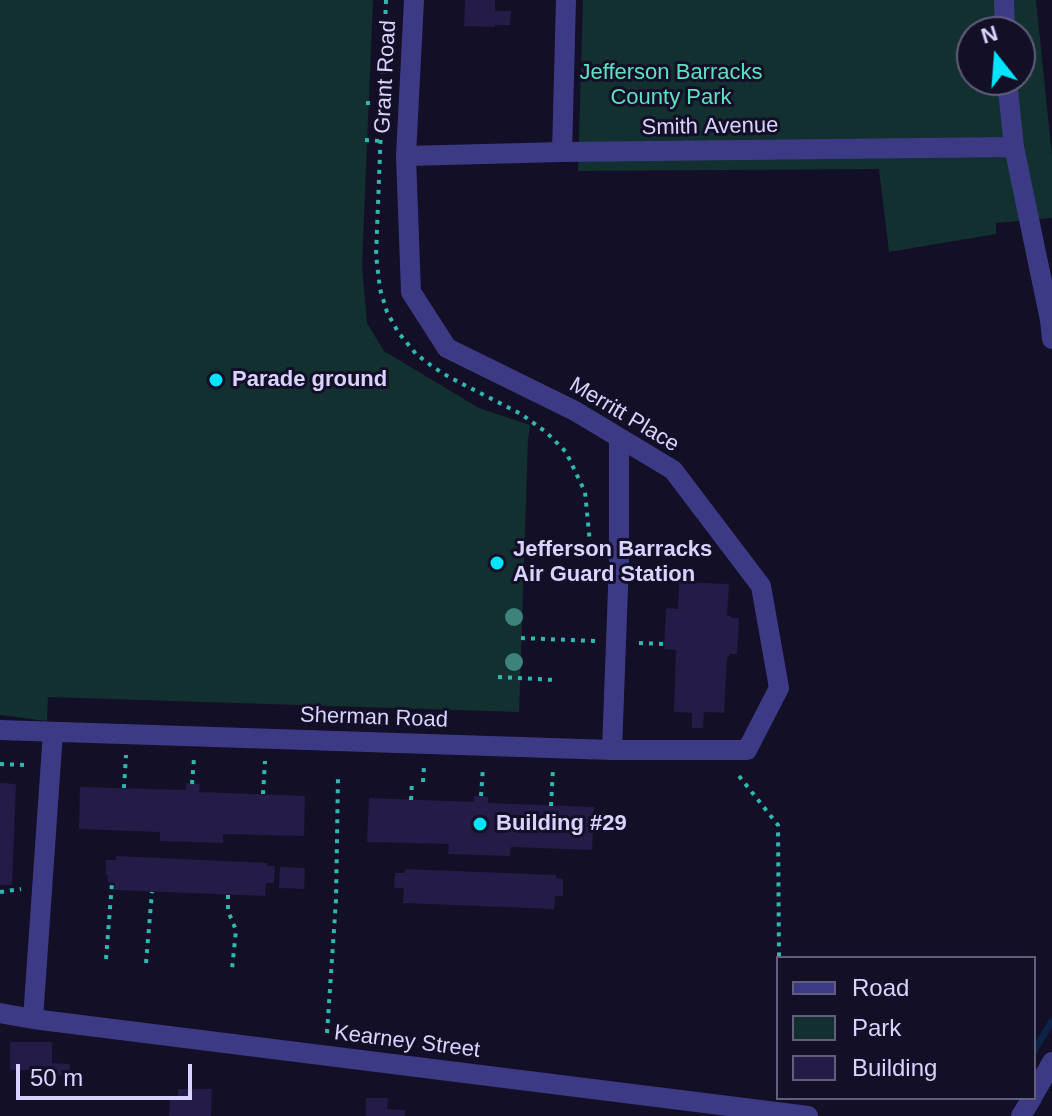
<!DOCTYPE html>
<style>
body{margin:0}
#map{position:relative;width:1052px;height:1116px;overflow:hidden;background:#130f26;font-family:Helvetica,sans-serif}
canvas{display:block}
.legend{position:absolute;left:776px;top:956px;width:260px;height:144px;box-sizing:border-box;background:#130f26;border:2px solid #625e7d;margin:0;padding:10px 14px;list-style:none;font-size:24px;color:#d9d4ff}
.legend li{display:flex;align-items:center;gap:16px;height:40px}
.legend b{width:40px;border:2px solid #625e7d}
.north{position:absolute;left:956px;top:16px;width:80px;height:80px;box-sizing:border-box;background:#130f26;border:2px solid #625e7d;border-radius:50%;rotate:343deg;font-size:22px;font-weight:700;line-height:32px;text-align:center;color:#d9d4ff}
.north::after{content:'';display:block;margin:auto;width:28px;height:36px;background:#00e5ff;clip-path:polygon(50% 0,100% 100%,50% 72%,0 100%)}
.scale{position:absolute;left:16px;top:1064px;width:176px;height:36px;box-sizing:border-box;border:4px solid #d9d4ff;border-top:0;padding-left:10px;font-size:24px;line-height:28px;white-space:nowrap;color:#d9d4ff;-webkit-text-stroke:6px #130f26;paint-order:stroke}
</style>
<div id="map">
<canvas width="1052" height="1116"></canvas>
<ul class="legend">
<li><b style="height:10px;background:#3d3a85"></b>Road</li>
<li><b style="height:22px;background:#12302f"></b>Park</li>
<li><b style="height:22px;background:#241b47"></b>Building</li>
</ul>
<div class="north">N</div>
<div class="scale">50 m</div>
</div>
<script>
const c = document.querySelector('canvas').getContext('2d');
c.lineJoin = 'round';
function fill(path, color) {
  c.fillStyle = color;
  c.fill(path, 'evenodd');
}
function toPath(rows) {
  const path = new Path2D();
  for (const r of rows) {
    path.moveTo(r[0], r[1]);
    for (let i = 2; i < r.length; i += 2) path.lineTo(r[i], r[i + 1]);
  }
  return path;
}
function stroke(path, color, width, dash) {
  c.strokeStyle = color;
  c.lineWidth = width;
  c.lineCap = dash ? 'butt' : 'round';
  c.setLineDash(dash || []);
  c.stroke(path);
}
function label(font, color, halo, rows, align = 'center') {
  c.font = font + ' Helvetica,sans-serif';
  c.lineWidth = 6;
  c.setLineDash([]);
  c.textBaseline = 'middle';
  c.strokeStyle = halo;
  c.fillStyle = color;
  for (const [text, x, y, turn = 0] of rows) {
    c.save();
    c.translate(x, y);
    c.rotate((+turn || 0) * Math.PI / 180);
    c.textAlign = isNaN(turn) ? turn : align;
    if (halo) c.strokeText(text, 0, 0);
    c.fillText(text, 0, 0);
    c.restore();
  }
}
fill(toPath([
 [0,0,373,0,362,266,367,323,384,351,479,408,530,425,528,440,519,712,48,697,47,721,0,715],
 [583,0,1036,0,1052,156,1052,218,996,223,996,234,889,252,879,169,578,171],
 [972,32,1020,32,1020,80,972,80]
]), '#12302f');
stroke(toPath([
 [1034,1051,1052,1021]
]), '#0c2248', 7);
fill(toPath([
 [465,0,495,0,495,11,511,11,510,25,495,25,495,27,464,26],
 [679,582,729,584,727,616,731,616,731,618,739,618,737,654,729,654,729,657,727,657,724,713,704,712,703,728,692,728,692,713,674,712,676,650,664,649,666,608,678,609],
 [0,783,16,784,12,885,0,885],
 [186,783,200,784,199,792,305,796,304,836,223,834,223,843,160,841,160,832,79,829,80,787,186,790],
 [474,796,488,797,488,803,594,807,592,850,511,847,510,856,448,854,449,844,367,842,369,798,474,802],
 [116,856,268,863,267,866,275,866,274,883,266,883,265,896,114,890,115,883,108,882,108,875,106,875,106,860,116,860],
 [280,867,305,868,304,889,279,888],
 [405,869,556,875,556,878,563,879,563,896,555,896,554,909,403,903,404,888,394,888,395,873,405,873],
 [10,1042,52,1042,52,1063,70,1064,69,1076,52,1075,52,1070,10,1070],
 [178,1089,212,1089,211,1116,169,1116,170,1099,178,1100],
 [366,1098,388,1098,387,1109,405,1110,405,1116,366,1116]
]), '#241b47');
stroke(toPath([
 [386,0,376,255,380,289,387,312,398,332,416,354,433,367,449,377,521,414,546,432,566,452,585,492,590,543],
 [366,103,382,103],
 [365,140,381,141],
 [521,638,595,641],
 [639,643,664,644],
 [498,677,555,680],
 [0,764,26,765],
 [739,776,778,825,779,958],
 [423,782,424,766],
 [192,784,194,758],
 [124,788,126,755],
 [263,794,265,761],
 [481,796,483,767],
 [411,800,412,781],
 [551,806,553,768],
 [0,892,21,889],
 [228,895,228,911,236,930,232,969],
 [106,959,112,883],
 [146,963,152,892],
 [327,1033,336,900,338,778]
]), '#2fb8b0', 4, [4, 6]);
stroke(toPath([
 [1004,0,1005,32],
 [1007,80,1014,147,1050,320,1052,339],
 [562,152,566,0],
 [406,156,562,152,1014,147],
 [0,730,612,750,747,750,779,688,761,586,673,470,575,411,447,348,411,292,406,156,414,0],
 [612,750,619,561,619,438],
 [0,1013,33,1019,808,1116],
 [33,1019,53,732],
 [1034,1094,1052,1062],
 [1021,1116,1032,1098]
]), '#3d3a85', 20);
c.fillStyle = '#3d827b';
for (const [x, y] of [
 [514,617],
 [514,662]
]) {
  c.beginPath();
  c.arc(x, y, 9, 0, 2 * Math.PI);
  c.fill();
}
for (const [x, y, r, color] of [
 [216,380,8,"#00e5ff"],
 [497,563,8,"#00e5ff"],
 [480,824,8,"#00e5ff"]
]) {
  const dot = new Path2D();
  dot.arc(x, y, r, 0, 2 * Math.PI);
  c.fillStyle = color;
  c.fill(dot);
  stroke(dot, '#130f26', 3);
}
label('22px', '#5fe0c0', '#130f26', [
 ["Jefferson Barracks",671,73],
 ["County Park",671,98]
]);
label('22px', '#d9d4ff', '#130f26', [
 ["Grant Road",386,77,-87],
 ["Smith Avenue",710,127,-1],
 ["Merritt Place",624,415,31],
 ["Sherman Road",374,718,2],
 ["Kearney Street",407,1042,7]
]);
label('bold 22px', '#d9d4ff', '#130f26', [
 ["Parade ground",232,380],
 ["Jefferson Barracks",513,550],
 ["Air Guard Station",513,575],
 ["Building #29",496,824]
], 'left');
</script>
